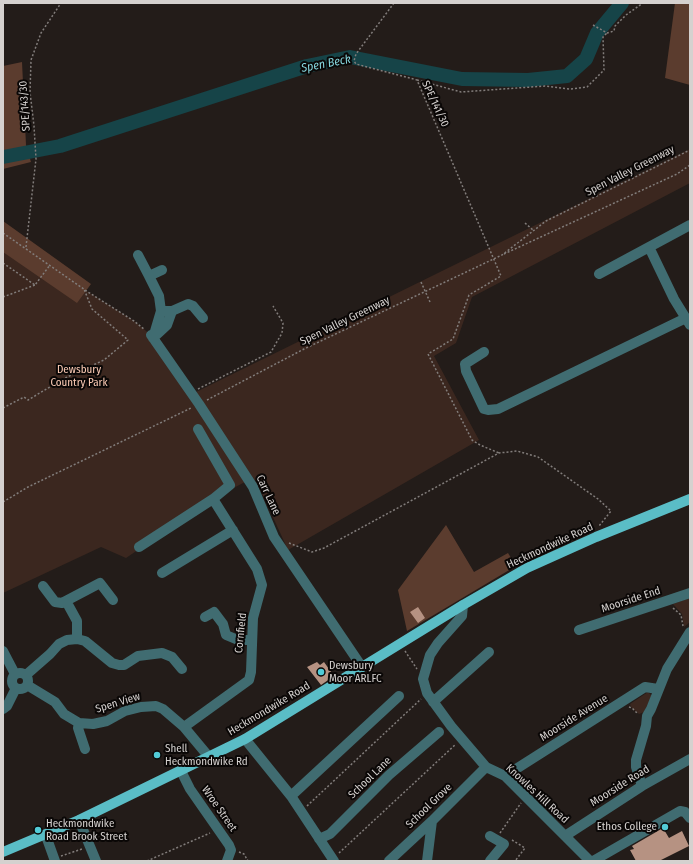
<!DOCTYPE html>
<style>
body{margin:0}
#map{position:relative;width:693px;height:864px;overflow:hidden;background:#231c19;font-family:"Fira Sans Condensed",sans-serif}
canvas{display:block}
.frame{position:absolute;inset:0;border:4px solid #d5d1cf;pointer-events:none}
</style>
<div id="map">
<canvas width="693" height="864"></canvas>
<div class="frame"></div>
</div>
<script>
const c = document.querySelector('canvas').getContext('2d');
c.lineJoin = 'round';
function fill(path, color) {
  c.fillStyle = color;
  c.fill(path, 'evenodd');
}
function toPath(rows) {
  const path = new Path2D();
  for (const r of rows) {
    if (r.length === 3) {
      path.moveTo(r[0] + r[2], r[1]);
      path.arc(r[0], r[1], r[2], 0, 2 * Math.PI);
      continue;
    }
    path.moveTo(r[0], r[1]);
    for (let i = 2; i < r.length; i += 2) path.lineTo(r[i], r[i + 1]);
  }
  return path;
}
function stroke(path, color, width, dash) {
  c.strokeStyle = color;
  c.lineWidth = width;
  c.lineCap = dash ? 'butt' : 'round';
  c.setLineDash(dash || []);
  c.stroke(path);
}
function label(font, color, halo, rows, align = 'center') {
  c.font = font + ' "Fira Sans Condensed",sans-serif';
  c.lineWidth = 4;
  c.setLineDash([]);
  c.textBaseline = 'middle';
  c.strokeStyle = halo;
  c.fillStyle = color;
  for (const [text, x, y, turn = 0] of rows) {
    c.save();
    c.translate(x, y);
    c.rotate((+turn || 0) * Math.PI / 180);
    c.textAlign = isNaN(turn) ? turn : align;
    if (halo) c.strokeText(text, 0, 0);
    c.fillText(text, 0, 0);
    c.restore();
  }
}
fill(toPath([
 [690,149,690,183,472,297,456,343,434,356,479,440,288,550,256,480,243,483,213,499,126,558,101,547,3,593,3,230,88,292,134,321,151,335,192,394],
 [690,598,690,622,684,627,682,614,673,604],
 [238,626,239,628,243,627,242,635,239,635,233,630],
 [648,692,652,696,644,712,639,714,631,707,630,704]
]), '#3b271f');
fill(toPath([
 [675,3,690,3,690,85,665,78],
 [22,62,26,145,31,162,3,169,3,66],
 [3,221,91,284,77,303,3,252],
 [446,525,474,572,508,553,516,566,407,631,398,590]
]), '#5b3c2e');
stroke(toPath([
 [3,157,60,146,307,66,350,57,462,79,528,80,567,76,586,59,597,33,622,3]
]), '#164448', 14);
fill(toPath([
 [418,607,425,618,418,623,410,612],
 [317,662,320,665,324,662,334,676,321,685,307,667],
 [663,828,669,838,682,831,689,846,659,861,636,861,630,850,634,849,632,846]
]), '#b69282');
stroke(toPath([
 [394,3,356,54,354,61,356,64,417,80,501,276,469,295,453,339,428,354,472,440,480,445,499,453],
 [593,25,607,33,614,31,615,26,626,15,643,3],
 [417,80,461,92,545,86,570,89,587,87,604,70,603,37,607,33],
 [525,223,533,230],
 [3,233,88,292,134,321,145,330],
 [26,247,36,159,34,126,30,92,31,60,41,33,61,3],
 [504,254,677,174,690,165],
 [3,263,35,285,50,265],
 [3,297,35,285],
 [198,389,271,352,282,333,283,323,273,306],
 [207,400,304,349,502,255,546,221,690,150],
 [3,408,24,397,28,400,65,378,104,360,128,340,92,309,84,289],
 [3,502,28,487,191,408],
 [289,543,312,552,324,548,499,453,517,451,538,457,598,499,611,511,599,526],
 [673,608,681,615,683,626],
 [405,651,417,669],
 [629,707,632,708,638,714],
 [307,806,421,699],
 [500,833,521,803],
 [512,840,525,848,515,861],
 [239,852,244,854,248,861],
 [339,853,456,744],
 [61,856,82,849],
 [147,861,210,833]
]), '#827d7b', 1.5, [2, 2]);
stroke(toPath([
 [649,247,674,299,690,325],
 [138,255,149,276],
 [599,274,690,225],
 [161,311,172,311,188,304,193,306,203,318],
 [151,335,199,404,253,487,274,537,362,667],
 [153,338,161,311,159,296,149,276,162,270],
 [153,338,167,325,172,311],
 [484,352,465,364,466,371,484,409,488,410,498,409,686,318],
 [139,547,213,499,230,485,198,429],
 [162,573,233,530],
 [43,586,55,602,62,603,100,583,113,600],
 [66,601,77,621,77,639],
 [463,605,462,616,438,643,430,655,423,679,427,693,451,726,486,767,505,776,590,861],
 [205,617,214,612,223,624,226,635,238,640,251,640],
 [579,630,690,593],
 [3,651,15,674],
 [20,681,8],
 [26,675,50,654,59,644,67,640,77,639,85,641,112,663,119,665,124,665,138,656,162,653,172,657,182,669],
 [27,685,55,702,64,714,79,723,93,724,107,721,125,711,141,707,156,706,163,709,184,727,209,757],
 [433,702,489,652],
 [3,709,7,706,16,688],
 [79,723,78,728,85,749],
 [184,727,249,680,251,672,253,618,262,585,257,569,213,499],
 [245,739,291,796,334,861],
 [181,771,190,789,229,845,231,850,227,861],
 [505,776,645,687,658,689],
 [642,786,636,767,636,760,646,726,647,716,651,709,667,669,690,632],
 [291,796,399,696],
 [79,820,96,861],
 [46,836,55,861],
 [565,836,642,786,690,759],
 [319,839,330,834,389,775,439,732],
 [389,861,432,821,486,767],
 [427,861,432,821],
 [490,861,504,844,490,836],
 [593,861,680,811,685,812,690,818]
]), '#406c71', 10);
stroke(toPath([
 [3,852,79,820,245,739,463,605,527,568,596,537,690,499]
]), '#5abdc6', 10);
stroke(toPath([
 [421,282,430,302]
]), '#827d7b', 1.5, [2, 2]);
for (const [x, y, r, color] of [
 [321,672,4,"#52cbd7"],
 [157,755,4,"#52cbd7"],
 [665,827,4,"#52cbd7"],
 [38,830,4,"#52cbd7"]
]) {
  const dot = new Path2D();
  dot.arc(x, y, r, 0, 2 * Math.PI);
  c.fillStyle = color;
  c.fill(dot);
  stroke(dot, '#0a0706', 1.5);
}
label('11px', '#d5d1cf', '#0a0706', [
 ["SPE/141/30",435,104,65],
 ["SPE/143/30",25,106,-94],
 ["Spen Valley Greenway",630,171,-27],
 ["Spen Valley Greenway",345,321,-26],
 ["Carr Lane",268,495,65],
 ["Heckmondwike Road",550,546,-25],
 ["Moorside End",631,600,-18],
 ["Cornfield",241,633,-84],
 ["Spen View",118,703,-17],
 ["Heckmondwike Road",269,709,-31],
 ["Moorside Avenue",574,718,-32],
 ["School Lane",370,778,-44],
 ["Moorside Road",620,786,-32],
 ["Knowles Hill Road",537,794,43],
 ["School Grove",429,806,-44],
 ["Wroe Street",219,809,55]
]);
label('11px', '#fdccb6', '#0a0706', [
 ["Dewsbury",79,370],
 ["Country Park",79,383]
]);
label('11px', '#d5d1cf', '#0a0706', [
 ["Dewsbury",329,666],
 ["Moor ARLFC",329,679],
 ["Shell",165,749],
 ["Heckmondwike Rd",165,762],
 ["Heckmondwike",46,824],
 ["Road Brook Street",46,837],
 ["Ethos College",657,827,"right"]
], 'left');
label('italic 12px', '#86d6de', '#0a0706', [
 ["Spen Beck",326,64,-11]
]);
</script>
